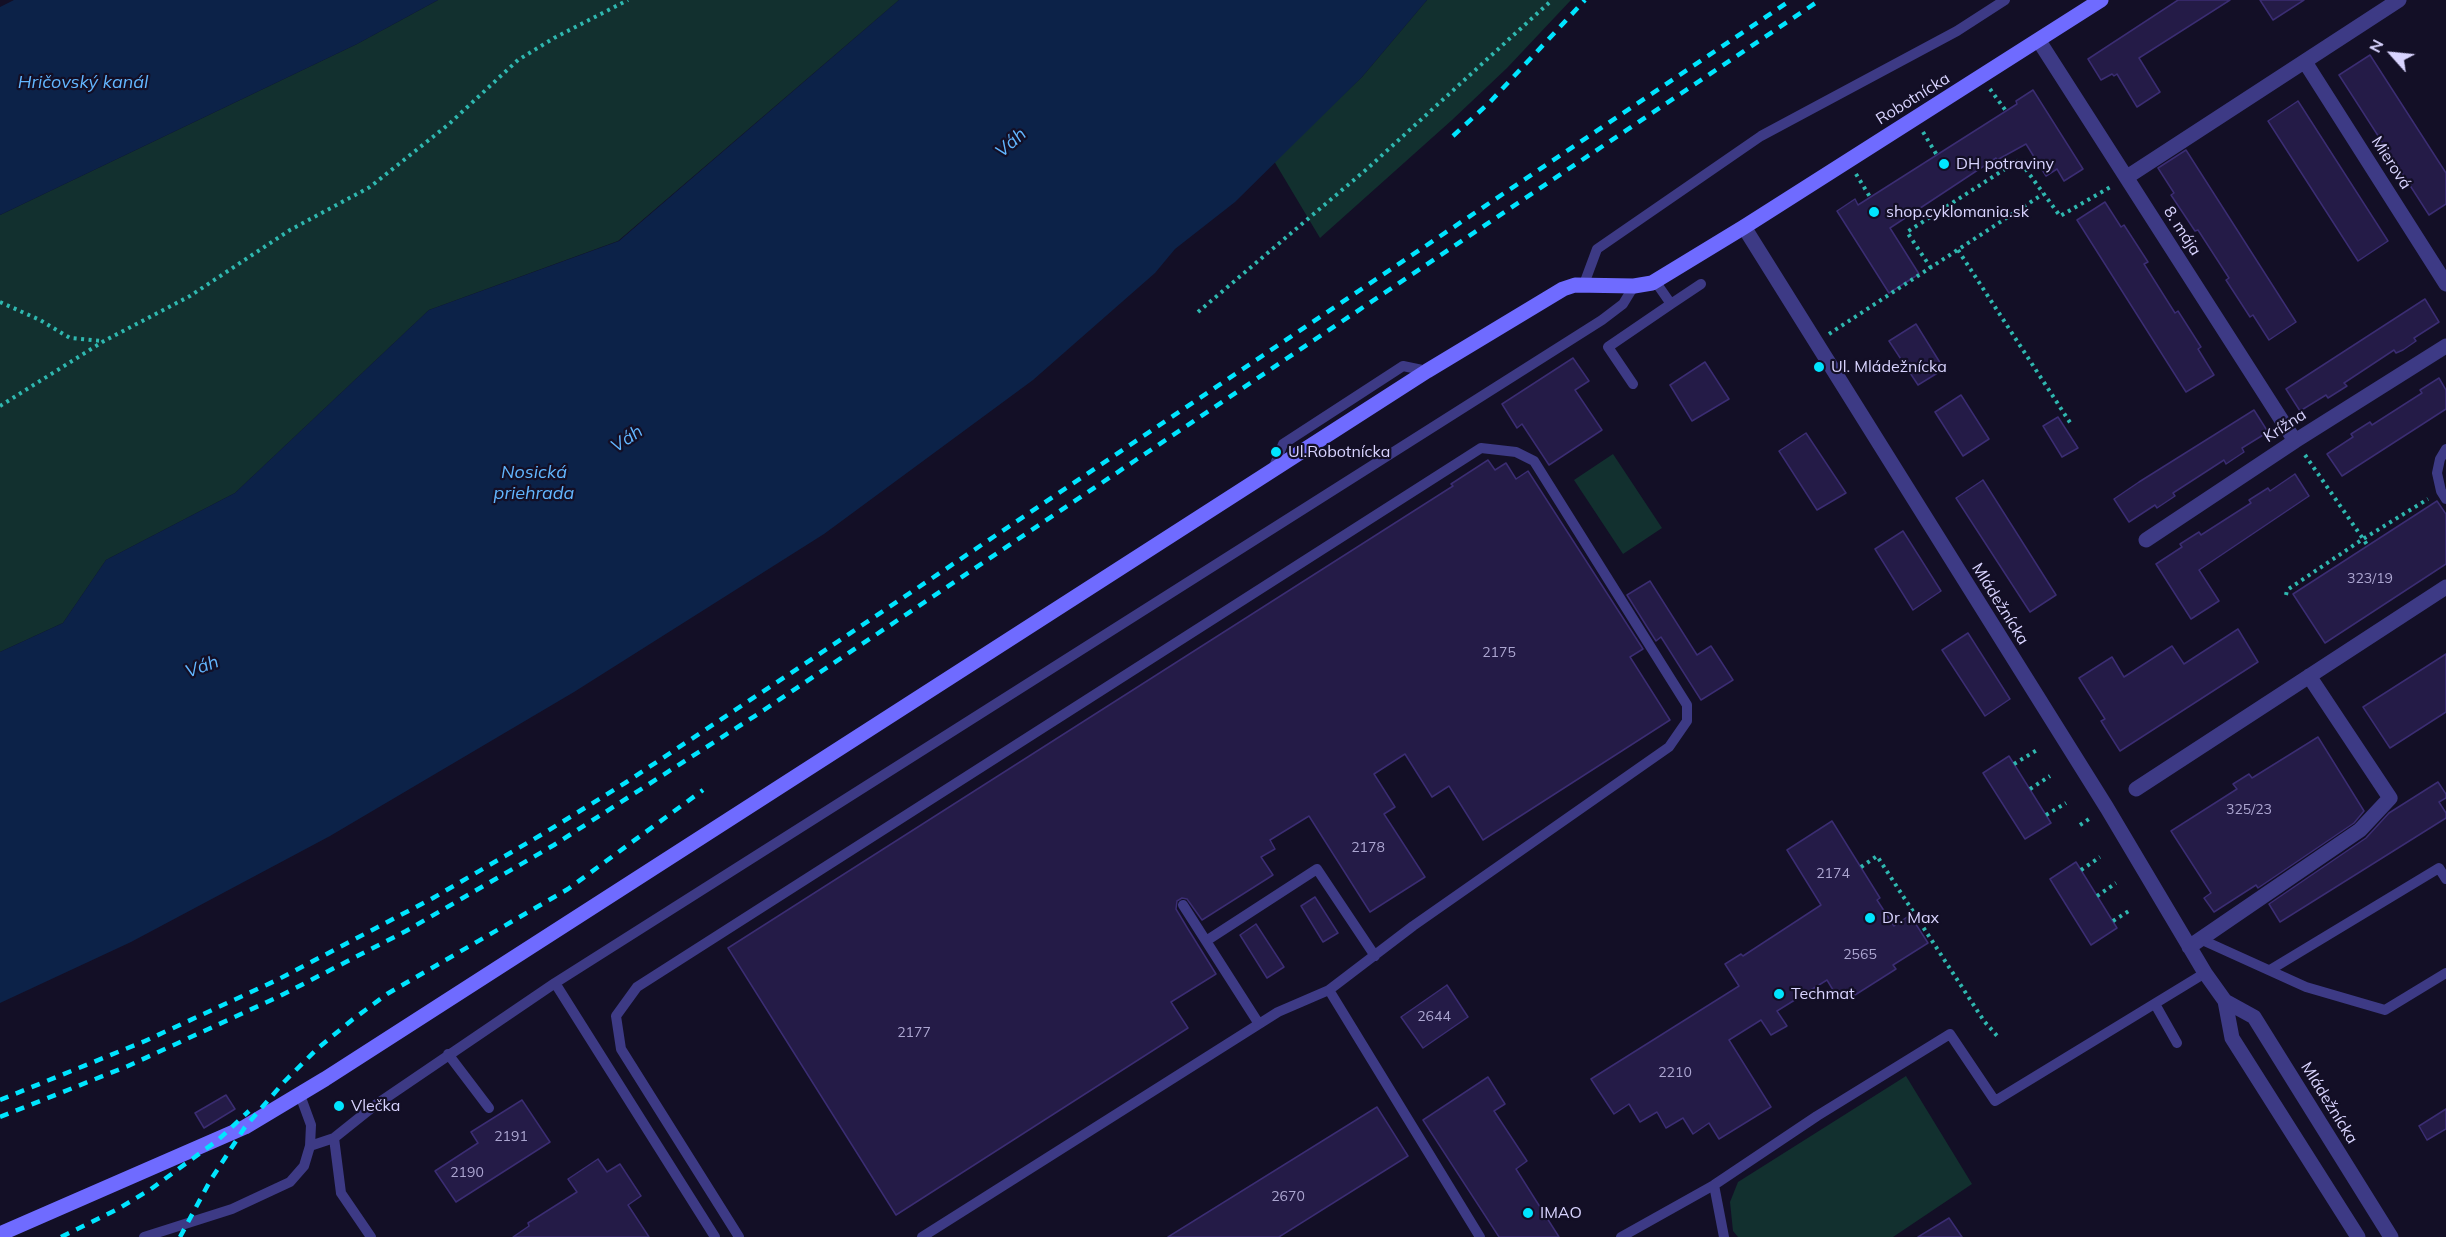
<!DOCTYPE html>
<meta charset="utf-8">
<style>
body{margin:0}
#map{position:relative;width:2446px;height:1237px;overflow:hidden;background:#130f26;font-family:Mulish,sans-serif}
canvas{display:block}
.north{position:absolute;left:2362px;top:24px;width:60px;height:60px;-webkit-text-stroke:4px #130f26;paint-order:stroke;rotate:297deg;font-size:16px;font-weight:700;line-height:24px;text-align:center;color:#d9d4ff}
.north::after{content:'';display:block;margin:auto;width:21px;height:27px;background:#d9d4ff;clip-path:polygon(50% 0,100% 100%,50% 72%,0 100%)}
</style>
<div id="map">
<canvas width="2446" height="1237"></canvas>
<div class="north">N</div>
</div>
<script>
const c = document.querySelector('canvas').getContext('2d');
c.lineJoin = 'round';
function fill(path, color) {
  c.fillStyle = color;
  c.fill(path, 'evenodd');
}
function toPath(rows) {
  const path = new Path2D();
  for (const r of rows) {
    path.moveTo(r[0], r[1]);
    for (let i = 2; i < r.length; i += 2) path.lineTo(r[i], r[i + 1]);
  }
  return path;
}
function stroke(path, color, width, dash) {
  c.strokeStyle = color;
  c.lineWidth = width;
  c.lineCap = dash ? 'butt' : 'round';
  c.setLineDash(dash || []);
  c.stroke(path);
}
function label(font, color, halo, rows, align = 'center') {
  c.font = font + ' Mulish,sans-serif';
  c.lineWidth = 4.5;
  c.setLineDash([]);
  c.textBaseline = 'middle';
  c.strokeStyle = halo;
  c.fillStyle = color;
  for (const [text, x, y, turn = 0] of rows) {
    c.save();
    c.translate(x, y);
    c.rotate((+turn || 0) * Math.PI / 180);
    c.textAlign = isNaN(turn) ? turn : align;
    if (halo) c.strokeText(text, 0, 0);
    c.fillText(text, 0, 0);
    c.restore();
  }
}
fill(toPath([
 [438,0,899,0,618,241,429,310,235,493,106,560,63,623,0,652,0,215,357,44],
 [1427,0,1571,0,1507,68,1452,120,1320,238,1274,161,1362,77],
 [1613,454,1662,528,1623,554,1574,480],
 [1906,1076,1972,1184,1893,1237,1738,1237,1733,1231,1730,1202,1738,1182]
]), '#12302f');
fill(toPath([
 [14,0,438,0,357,44,0,215,0,7],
 [899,0,1427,0,1362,77,1235,202,1175,249,1155,273,1033,380,824,534,574,692,330,836,131,942,0,1003,0,652,63,623,106,560,235,493,429,310,619,241]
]), '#0c2248');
const building = toPath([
 [2178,0,2230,0,2139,58,2160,92,2137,107,2117,74,2114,76,2112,74,2101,80,2088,59,2178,0],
 [2260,0,2304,0,2273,20,2260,0],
 [2370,55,2446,173,2446,204,2429,215,2339,75,2370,55],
 [2033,90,2083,169,2064,181,2057,169,2046,176,2026,144,1997,160,1996,158,1890,228,1919,274,1889,293,1837,211,1855,199,1858,205,2017,104,2016,101,2033,90],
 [2298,101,2388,241,2358,261,2268,121,2298,101],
 [2186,150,2296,322,2269,340,2253,315,2250,317,2226,280,2229,278,2198,230,2195,231,2171,195,2174,193,2158,168,2186,150],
 [2105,202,2121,227,2124,225,2148,262,2144,264,2175,313,2178,311,2201,347,2198,349,2214,375,2186,392,2077,220,2105,202],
 [2425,299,2439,322,2414,338,2416,341,2403,350,2396,353,2394,350,2344,383,2347,386,2328,398,2326,395,2300,411,2286,389,2425,299],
 [1916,324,1944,369,1918,385,1889,341,1916,324],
 [1573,358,1589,381,1575,390,1602,430,1549,465,1522,424,1517,428,1502,404,1573,358],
 [1705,362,1729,399,1692,421,1670,385,1705,362],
 [2439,378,2446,390,2446,409,2342,476,2327,454,2353,437,2351,434,2370,422,2372,425,2422,393,2420,390,2439,378],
 [1961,395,1989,439,1963,456,1935,412,1961,395],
 [2254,410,2268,432,2242,448,2244,452,2226,464,2224,460,2173,493,2175,496,2157,508,2155,505,2129,522,2114,499,2139,482,2254,410],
 [2058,417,2078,448,2062,457,2043,426,2058,417],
 [1806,433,1846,493,1817,510,1779,451,1806,433],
 [1488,460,1495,470,1506,463,1516,479,1528,471,1643,649,1630,657,1670,720,1483,840,1449,786,1432,797,1405,754,1374,774,1395,807,1384,814,1425,877,1370,912,1309,816,1270,840,1275,849,1261,857,1273,875,1202,920,1187,899,1182,898,1177,901,1176,909,1188,929,1216,974,1171,1002,1188,1028,896,1215,728,948,1453,486,1451,484,1488,460],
 [2295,474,2309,496,2199,570,2219,601,2191,619,2156,564,2182,547,2180,544,2199,532,2201,535,2251,503,2249,500,2268,488,2270,491,2295,474],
 [1983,480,2056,595,2030,612,1956,498,1983,480],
 [2437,501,2446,514,2446,564,2325,643,2293,594,2437,501],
 [1903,531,1941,591,1913,610,1875,549,1903,531],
 [1650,581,1697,655,1711,646,1733,680,1701,700,1661,637,1656,641,1627,595,1650,581],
 [2238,629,2258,662,2120,751,2101,721,2105,719,2079,678,2112,657,2124,677,2172,646,2184,664,2238,629],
 [1968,633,2010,699,1985,716,1942,650,1968,633],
 [2446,654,2446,712,2390,748,2363,707,2446,654],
 [2318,737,2364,811,2354,823,2258,888,2256,885,2214,912,2204,898,2211,893,2171,831,2237,789,2233,784,2249,774,2252,778,2318,737],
 [2009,756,2051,823,2025,839,1983,773,2009,756],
 [2438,782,2446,794,2446,798,2439,802,2446,813,2446,818,2280,922,2269,904,2366,838,2389,813,2438,782],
 [1832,821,1880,898,1877,900,1894,926,1910,915,1928,943,1893,965,1896,969,1855,995,1852,991,1839,1000,1827,980,1777,1011,1787,1026,1771,1035,1761,1020,1729,1040,1771,1107,1719,1139,1709,1123,1693,1134,1683,1118,1666,1128,1657,1112,1640,1122,1629,1104,1614,1114,1591,1079,1739,986,1725,964,1741,954,1743,956,1821,905,1787,850,1832,821],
 [2076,862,2117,928,2091,945,2050,879,2076,862],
 [1315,897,1338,933,1323,942,1301,906,1315,897],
 [1256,924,1284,967,1267,978,1240,935,1256,924],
 [1447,985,1468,1017,1423,1048,1401,1017,1447,985],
 [1488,1077,1505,1104,1494,1111,1527,1161,1516,1169,1559,1237,1499,1237,1423,1120,1488,1077],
 [226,1095,235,1109,204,1128,195,1113,226,1095],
 [522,1100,550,1142,456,1202,435,1171,478,1143,471,1132,522,1100],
 [1377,1107,1408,1156,1279,1237,1168,1237,1377,1107],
 [2446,1109,2446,1129,2427,1140,2419,1126,2446,1109],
 [598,1159,607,1172,620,1164,641,1196,628,1205,649,1237,513,1237,529,1226,528,1223,577,1192,568,1179,598,1159],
 [1949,1218,1962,1237,1918,1237,1949,1218]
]);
fill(building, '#241b47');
stroke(building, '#3b2d73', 1.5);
stroke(toPath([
 [1990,89,2006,111],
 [1923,132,1938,157],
 [1856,174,1870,197],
 [1958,250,2071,424],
 [1931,268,1907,232,2019,160,2060,216,2112,186],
 [0,302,40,320,70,338,103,341],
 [1198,312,1368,168,1552,0],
 [1829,334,2043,194],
 [0,406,104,341,190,296,290,230,370,187,449,124,518,60,554,38,628,0],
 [2305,455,2368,546],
 [2286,595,2287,590,2363,539,2428,499],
 [2014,764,2037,750],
 [2030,789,2050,776],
 [2046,815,2066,803],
 [2080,825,2092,817],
 [1861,867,1877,856,1984,1021,1999,1038],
 [2081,870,2100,857],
 [2097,896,2116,883],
 [2113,921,2132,909]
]), '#2fb8b0', 4, [3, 4.5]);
stroke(toPath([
 [1584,284,1597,249,1761,136,1957,31,2005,0],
 [1671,304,1701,284],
 [1633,384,1608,347,1671,304,1655,281],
 [2446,449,2440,459,2437,473,2441,491,2446,499],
 [1273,469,1283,444,1403,366,1427,371],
 [1183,905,1259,1024],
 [2200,939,2306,987,2385,1010,2446,973],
 [1206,941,1317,869,1375,956],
 [2270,970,2439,868,2446,879],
 [555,983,715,1237],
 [2155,1004,2177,1043],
 [448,1054,489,1108],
 [334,1138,341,1193,371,1237],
 [310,1146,334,1138,374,1106,555,983,1602,320,1623,304,1634,286],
 [1714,1185,1724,1237],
 [144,1237,232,1209,290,1182,304,1166,310,1146,311,1125,300,1095],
 [739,1237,621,1049,616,1016,637,987,1481,448,1516,452,1534,461,1687,705,1687,721,1669,747,1413,926,1329,990,1480,1237],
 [922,1237,1278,1012,1329,990],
 [1621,1237,1714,1185,1817,1116,1950,1034,1995,1101,2205,973]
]), '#3d3a85', 10);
stroke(toPath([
 [2039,41,2295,441],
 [2305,62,2446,284],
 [2127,177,2399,0],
 [1744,227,2107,808,2205,973,2225,1001,2254,1017,2391,1237],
 [2146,540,2295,441,2446,346],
 [2136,789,2446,587],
 [2189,947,2360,830,2390,798,2309,676],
 [2225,1001,2232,1038,2358,1237]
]), '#3d3a85', 15);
stroke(toPath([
 [0,1234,245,1127,325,1079,1427,371,1563,289,1575,285,1634,286,1652,283,1744,227,2101,0]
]), '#6f6bff', 15);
stroke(toPath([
 [1453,136,1490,102,1585,0],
 [0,1100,145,1041,277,980,433,898,546,832,625,783,812,659,1791,0],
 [0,1117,128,1066,278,997,406,931,554,845,758,714,1820,0],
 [61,1237,118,1209,151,1189,218,1140,249,1111],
 [180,1237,210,1181,245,1127,284,1082,318,1048,352,1020,387,994,568,889,703,790]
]), '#00e5ff', 4.5, [9, 8]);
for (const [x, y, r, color] of [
 [1944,164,6,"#00e5ff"],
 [1874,212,6,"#00e5ff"],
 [1819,367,6,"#00e5ff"],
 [1276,452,6,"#00e5ff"],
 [1870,918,6,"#00e5ff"],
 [1779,994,6,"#00e5ff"],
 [339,1106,6,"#00e5ff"],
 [1528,1213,6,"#00e5ff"]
]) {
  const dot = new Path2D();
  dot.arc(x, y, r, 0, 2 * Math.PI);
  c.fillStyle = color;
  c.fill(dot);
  stroke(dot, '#130f26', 2);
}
label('14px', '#aca6d1', null, [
 ["323/19",2370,579],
 ["2175",1499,653],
 ["325/23",2249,810],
 ["2178",1368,848],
 ["2174",1833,874],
 ["2565",1860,955],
 ["2644",1434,1017],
 ["2177",914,1033],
 ["2210",1675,1073],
 ["2191",511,1137],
 ["2190",467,1173],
 ["2670",1288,1197]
]);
label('16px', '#d9d4ff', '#130f26', [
 ["Robotnícka",1913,99,-32],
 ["Mierová",2391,163,57],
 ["8. mája",2182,231,57],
 ["Krížna",2285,426,-33],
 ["Mládežnícka",2000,604,58],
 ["Mládežnícka",2329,1103,58]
]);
label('16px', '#d9d4ff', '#130f26', [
 ["DH potraviny",1956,164],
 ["shop.cyklomania.sk",1886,212],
 ["Ul. Mládežnícka",1831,367],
 ["Ul.Robotnícka",1288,452],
 ["Dr. Max",1882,918],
 ["Techmat",1791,994],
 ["Vlečka",351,1106],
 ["IMAO",1540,1213]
], 'left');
label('italic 18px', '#62b6ff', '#130f26', [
 ["Hričovský kanál",83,83],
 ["Váh",1011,143,-42],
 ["Váh",627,439,-34],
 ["Nosická",534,473],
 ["priehrada",534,494],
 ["Váh",202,667,-20]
]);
</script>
